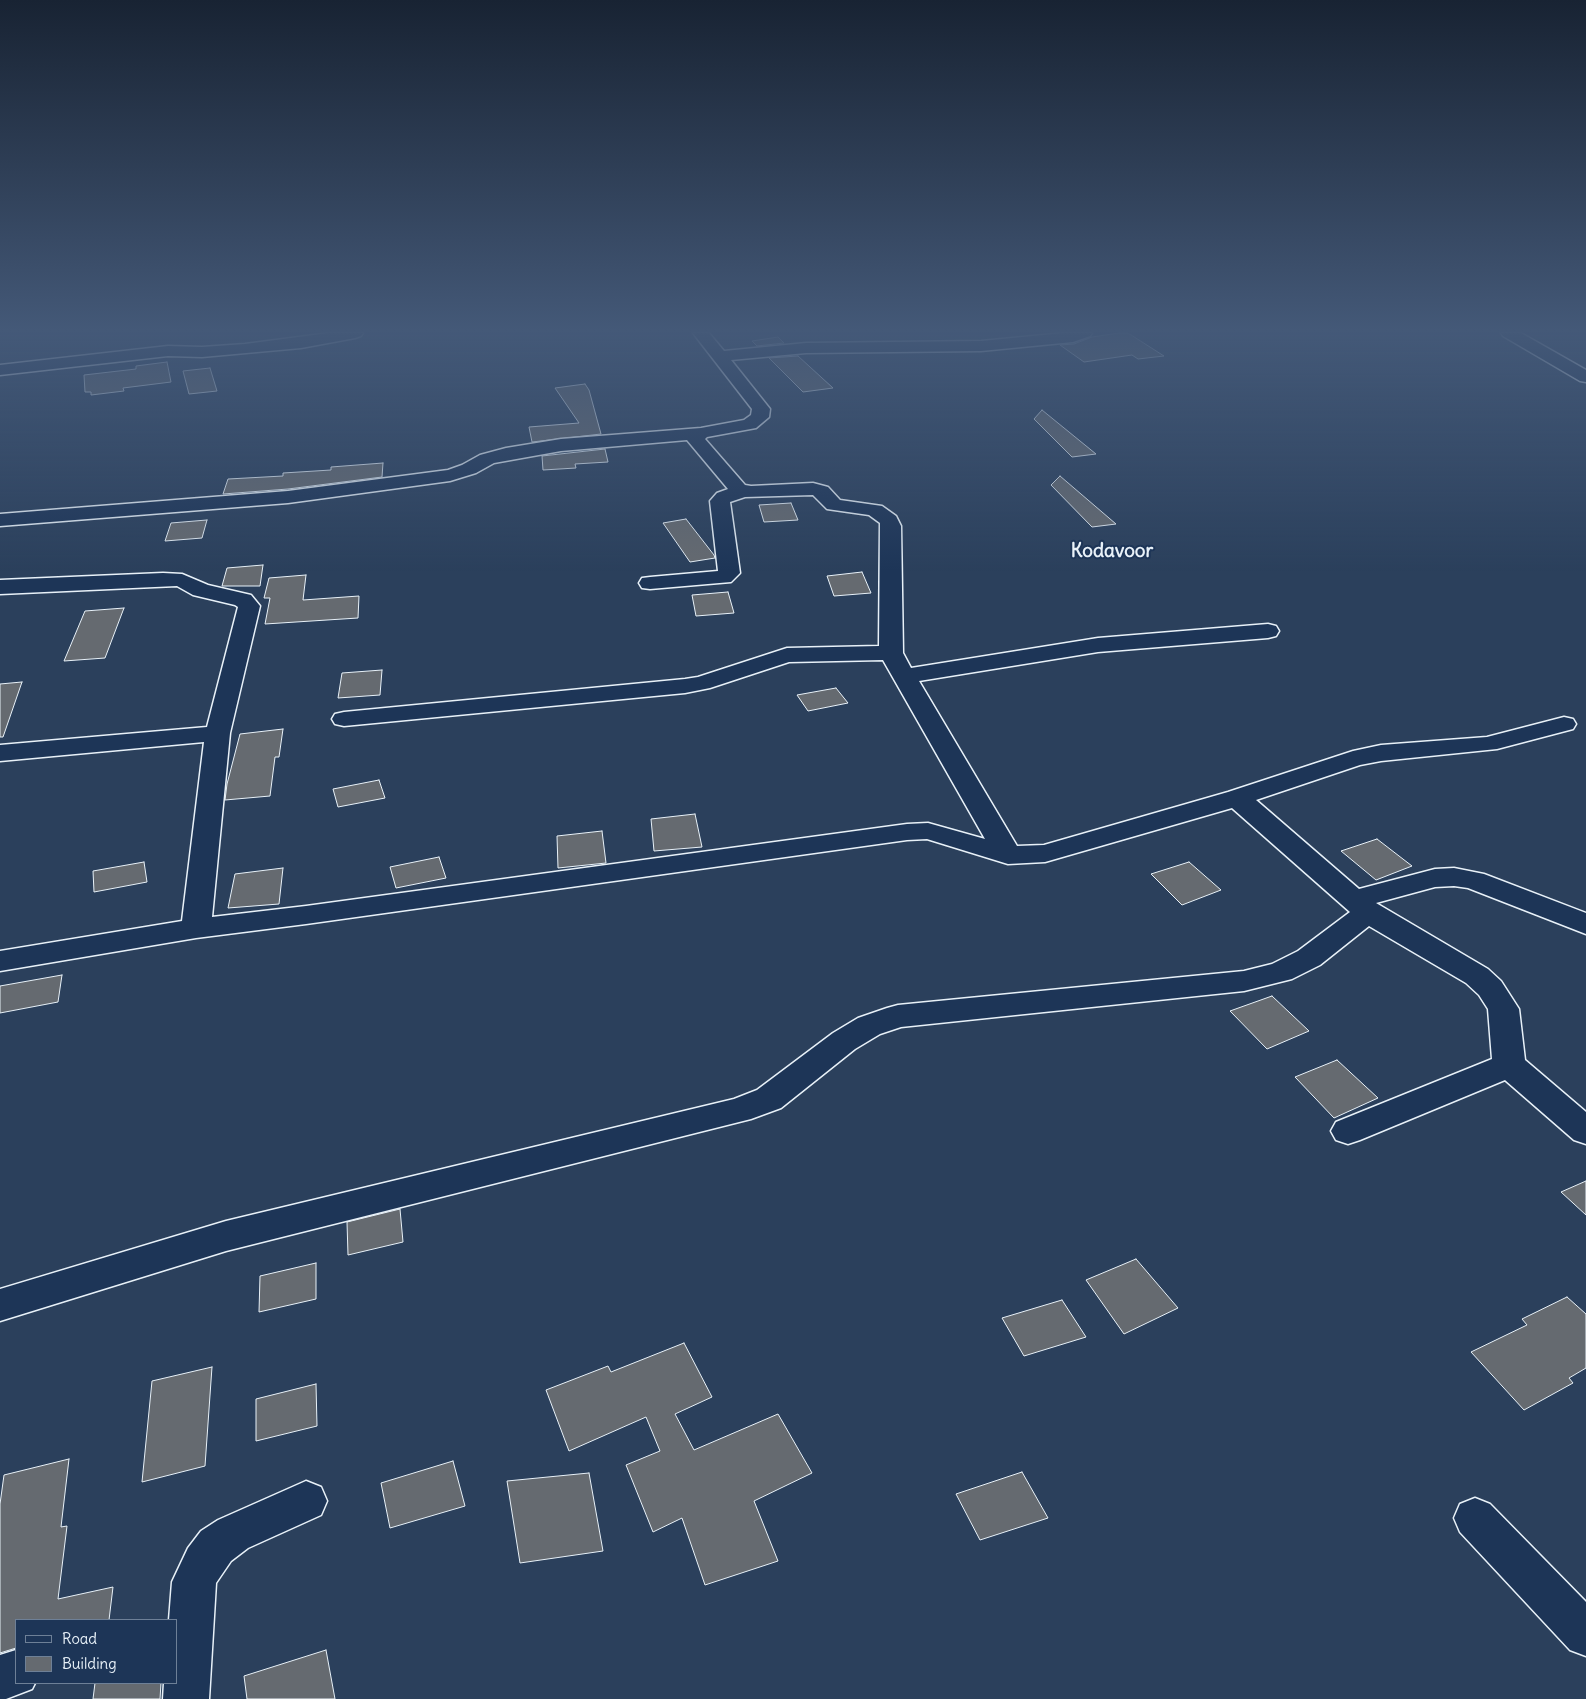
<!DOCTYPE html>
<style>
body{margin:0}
#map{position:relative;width:1586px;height:1699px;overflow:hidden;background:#2b405c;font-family:Delius,sans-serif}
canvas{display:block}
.legend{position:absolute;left:15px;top:1619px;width:162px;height:65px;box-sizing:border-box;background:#1d3557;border:1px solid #6e8097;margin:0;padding:6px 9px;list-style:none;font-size:15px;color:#e8f1f8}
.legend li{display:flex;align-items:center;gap:10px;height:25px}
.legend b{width:25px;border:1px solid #6e8097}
</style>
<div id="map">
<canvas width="1586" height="1699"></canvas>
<ul class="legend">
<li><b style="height:6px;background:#1d3557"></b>Road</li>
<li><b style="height:14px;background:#656a70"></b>Building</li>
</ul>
</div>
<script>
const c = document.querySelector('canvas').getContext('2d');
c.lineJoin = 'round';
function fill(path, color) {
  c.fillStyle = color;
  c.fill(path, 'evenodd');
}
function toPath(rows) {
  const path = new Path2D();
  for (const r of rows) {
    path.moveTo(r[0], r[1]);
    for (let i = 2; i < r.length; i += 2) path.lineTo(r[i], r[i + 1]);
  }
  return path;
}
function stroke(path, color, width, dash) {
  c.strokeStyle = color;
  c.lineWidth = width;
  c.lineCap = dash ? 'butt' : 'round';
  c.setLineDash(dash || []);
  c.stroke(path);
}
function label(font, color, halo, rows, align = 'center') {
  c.font = font + ' Delius,sans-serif';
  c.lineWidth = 4;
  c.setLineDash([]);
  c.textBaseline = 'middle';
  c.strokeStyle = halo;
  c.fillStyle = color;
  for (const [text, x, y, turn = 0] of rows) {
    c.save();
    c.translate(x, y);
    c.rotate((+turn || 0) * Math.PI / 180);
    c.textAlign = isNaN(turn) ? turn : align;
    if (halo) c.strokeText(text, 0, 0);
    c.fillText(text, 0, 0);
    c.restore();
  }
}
const building = toPath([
 [1119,333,1128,333,1164,356,1138,359,1132,355,1084,362,1060,345,1074,344,1092,337,1119,333],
 [778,337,784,343,757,346,752,341,778,337],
 [798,356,833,388,803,392,769,358,798,356],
 [167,362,171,382,123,388,124,391,91,395,91,392,85,392,84,375,136,369,136,366,167,362],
 [210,368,217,391,189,394,183,371,210,368],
 [585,384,589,390,601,434,532,442,529,427,579,423,555,388,585,384],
 [1042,410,1096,454,1072,457,1034,419,1042,410],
 [605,449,608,462,575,464,576,468,543,470,542,456,605,449],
 [383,463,382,477,288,489,223,494,228,479,283,476,283,473,331,470,331,467,383,463],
 [1060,476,1116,524,1092,527,1051,485,1060,476],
 [791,503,798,520,764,522,759,505,791,503],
 [686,519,714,555,715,558,690,562,663,523,686,519],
 [207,520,202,538,165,541,171,523,207,520],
 [263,565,260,586,222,586,227,568,263,565],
 [862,572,871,593,834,596,827,576,862,572],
 [306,575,303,600,359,596,358,618,265,624,270,598,264,598,269,578,306,575],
 [728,592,734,613,696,616,692,595,728,592],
 [124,608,105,658,64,661,85,611,124,608],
 [382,670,380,695,338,698,342,673,382,670],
 [22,682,3,737,0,737,0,684,22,682],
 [836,688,848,703,808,711,797,695,836,688],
 [283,729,279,757,275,757,270,796,225,800,227,784,240,734,283,729],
 [379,780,385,798,338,807,333,789,379,780],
 [695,814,702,847,654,851,651,819,695,814],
 [602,831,606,863,558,868,557,836,602,831],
 [1377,839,1412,866,1376,880,1341,851,1377,839],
 [439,857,446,878,396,888,390,867,439,857],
 [144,862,147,882,94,892,93,871,144,862],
 [1189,862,1221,890,1182,905,1151,874,1189,862],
 [283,868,279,904,228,908,235,874,283,868],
 [62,975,58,1002,0,1013,0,986,62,975],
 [1272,996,1309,1031,1267,1049,1230,1011,1272,996],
 [1337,1060,1378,1098,1334,1118,1295,1077,1337,1060],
 [1586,1181,1586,1215,1561,1192,1586,1181],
 [400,1209,403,1242,348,1255,347,1222,400,1209],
 [1136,1259,1178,1308,1124,1334,1086,1280,1136,1259],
 [316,1263,316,1299,259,1312,260,1276,316,1263],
 [1567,1297,1586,1314,1586,1368,1569,1378,1573,1383,1524,1410,1471,1352,1527,1325,1522,1319,1567,1297],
 [1062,1300,1086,1337,1024,1356,1002,1318,1062,1300],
 [684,1343,712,1397,675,1414,694,1450,778,1414,812,1473,754,1501,778,1561,705,1585,682,1518,653,1532,626,1465,660,1451,646,1417,569,1451,546,1390,608,1366,611,1372,684,1343],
 [212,1367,205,1466,142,1482,152,1381,212,1367],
 [316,1384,317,1426,256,1441,256,1399,316,1384],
 [69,1459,61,1527,67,1526,58,1599,113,1587,109,1620,16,1620,16,1648,0,1653,0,1504,4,1475,69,1459],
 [453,1461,465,1506,390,1528,381,1483,453,1461],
 [1022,1472,1048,1518,980,1540,956,1494,1022,1472],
 [589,1473,603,1551,520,1563,507,1481,589,1473],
 [326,1650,335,1699,247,1699,244,1676,326,1650],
 [95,1683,161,1683,160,1699,93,1699,95,1683]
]);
fill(building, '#656a70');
stroke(building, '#e8f1f8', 1);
const minor = toPath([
 [329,333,363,333,361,336,355,338,301,348,202,357,168,356,0,375,0,365,168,346,202,347,245,344,329,333],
 [693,333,709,333,724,351,806,343,981,341,1064,333,1092,333,1090,336,1073,342,981,351,806,353,731,360,770,409,769,417,756,428,707,437,705,439,745,485,751,486,813,483,828,487,840,500,882,506,896,516,901,526,903,653,911,668,1098,638,1268,624,1276,626,1279,631,1276,636,1268,638,1098,652,919,681,1017,846,1044,845,1228,792,1353,751,1381,745,1487,737,1564,717,1573,719,1576,724,1573,729,1497,749,1381,761,1360,765,1256,800,1359,889,1435,869,1454,868,1484,874,1586,913,1586,934,1468,888,1454,886,1435,887,1376,903,1488,969,1501,981,1519,1009,1525,1060,1586,1112,1586,1144,1574,1140,1505,1080,1360,1140,1348,1144,1336,1140,1331,1131,1336,1122,1492,1059,1488,1009,1479,995,1466,983,1369,926,1320,965,1292,979,1244,991,901,1027,880,1034,855,1049,781,1108,751,1119,226,1251,0,1321,0,1289,226,1221,734,1099,757,1090,833,1033,858,1018,887,1008,898,1005,1244,971,1272,964,1298,951,1350,912,1232,808,1045,862,1008,864,927,839,907,840,306,924,196,938,0,971,0,951,182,921,204,742,0,761,0,745,207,727,238,607,235,605,193,595,177,586,0,594,0,580,163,573,182,574,208,585,251,595,260,606,230,733,212,917,306,906,907,824,928,823,985,839,883,660,789,662,710,688,685,693,344,726,335,724,332,719,335,714,344,712,685,679,698,677,787,648,879,646,880,523,869,515,827,509,813,495,745,497,730,502,740,573,731,582,650,589,642,588,639,583,642,578,650,577,718,571,710,501,717,493,728,489,687,440,561,451,494,463,476,473,450,481,288,503,0,526,0,514,288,491,448,470,462,465,480,455,506,448,561,439,701,428,744,420,751,415,752,409,693,333],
 [1501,333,1521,333,1586,370,1586,382,1580,381,1503,336,1501,333],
 [306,1481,321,1487,327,1501,321,1515,248,1548,231,1561,216,1583,209,1699,163,1699,164,1683,176,1683,176,1620,169,1620,172,1582,188,1548,201,1531,218,1520,306,1481],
 [1475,1498,1490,1504,1586,1602,1586,1656,1570,1650,1460,1532,1454,1518,1460,1504,1475,1498],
 [16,1650,16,1683,35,1683,32,1689,6,1699,0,1699,0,1655,16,1650]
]);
stroke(minor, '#e8f1f8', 3);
fill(minor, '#1d3557');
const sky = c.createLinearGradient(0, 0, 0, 571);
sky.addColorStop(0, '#182333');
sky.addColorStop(0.58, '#445978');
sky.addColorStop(1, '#44597800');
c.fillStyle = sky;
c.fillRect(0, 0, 1586, 571);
label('bold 19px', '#e8f1f8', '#1d3557', [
 ["Kodavoor",1112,552]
]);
</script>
